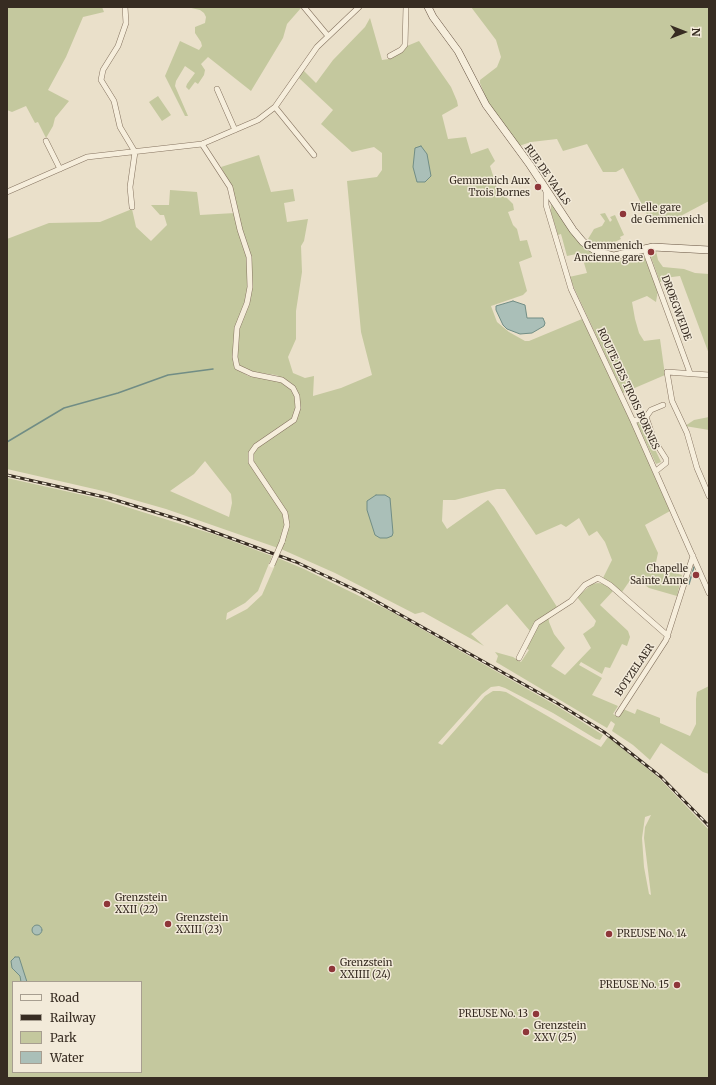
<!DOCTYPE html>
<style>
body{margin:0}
#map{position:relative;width:716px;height:1085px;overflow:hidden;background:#eae0ca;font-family:Merriweather,serif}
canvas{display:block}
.frame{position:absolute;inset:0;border:8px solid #372c22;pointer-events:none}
.legend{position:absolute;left:12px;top:981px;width:130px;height:92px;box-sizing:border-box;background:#f2ead9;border:1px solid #a79e90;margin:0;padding:5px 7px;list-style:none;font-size:12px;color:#372c22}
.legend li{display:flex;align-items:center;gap:8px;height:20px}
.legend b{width:20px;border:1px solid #a79e90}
.north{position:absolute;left:664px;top:12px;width:40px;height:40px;-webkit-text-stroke:3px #f2ead9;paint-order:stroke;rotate:90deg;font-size:11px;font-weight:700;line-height:16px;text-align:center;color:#372c22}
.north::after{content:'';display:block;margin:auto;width:14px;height:18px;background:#372c22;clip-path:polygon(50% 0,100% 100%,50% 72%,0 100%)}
</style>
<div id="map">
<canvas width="716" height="1085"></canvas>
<div class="frame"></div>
<ul class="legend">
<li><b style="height:5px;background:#f6eedc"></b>Road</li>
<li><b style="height:5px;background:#372c22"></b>Railway</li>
<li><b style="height:11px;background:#c4c89e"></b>Park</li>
<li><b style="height:11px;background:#aabfb8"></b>Water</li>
</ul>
<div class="north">N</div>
</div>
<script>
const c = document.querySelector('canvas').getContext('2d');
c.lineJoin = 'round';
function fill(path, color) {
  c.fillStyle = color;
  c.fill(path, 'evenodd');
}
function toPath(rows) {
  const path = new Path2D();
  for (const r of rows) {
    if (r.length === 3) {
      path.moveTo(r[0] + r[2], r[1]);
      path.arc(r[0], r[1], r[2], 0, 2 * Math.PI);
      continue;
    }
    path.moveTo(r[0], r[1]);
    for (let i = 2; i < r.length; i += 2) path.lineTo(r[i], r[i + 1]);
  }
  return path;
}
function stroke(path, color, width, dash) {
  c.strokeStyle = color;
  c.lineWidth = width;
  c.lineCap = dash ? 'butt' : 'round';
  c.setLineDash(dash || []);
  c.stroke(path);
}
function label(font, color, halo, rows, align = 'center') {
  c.font = font + ' Merriweather,serif';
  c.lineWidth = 3;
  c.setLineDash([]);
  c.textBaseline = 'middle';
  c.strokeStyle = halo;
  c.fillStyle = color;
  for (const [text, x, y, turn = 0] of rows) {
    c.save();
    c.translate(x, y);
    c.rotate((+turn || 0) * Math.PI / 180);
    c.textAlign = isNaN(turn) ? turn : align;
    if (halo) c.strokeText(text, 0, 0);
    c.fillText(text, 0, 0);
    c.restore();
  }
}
fill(toPath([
 [7,7,102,7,104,12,83,17,66,57,48,90,69,101,55,118,53,126,46,138,38,122,35,123,26,106,12,112,7,110],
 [187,7,301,7,301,8,287,24,283,38,251,91,208,57,201,64,205,70,204,75,198,84,195,82,189,90,186,87,187,84,195,73,185,66,176,81,175,86,188,116,185,116,165,76,180,41,199,50,202,46,201,42,195,33,195,27,205,23,206,17,204,13,200,10],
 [471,7,709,7,709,201,673,220,669,215,651,222,623,168,616,172,603,172,587,144,563,151,557,139,531,142,519,146,488,103,480,83,480,80,497,67,501,57,496,40],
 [370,18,382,60,389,59,407,46,419,41,451,87,457,101,458,106,442,115,448,139,466,137,471,154,488,148,495,161,490,166,497,188,513,204,514,210,508,212,513,225,517,229,520,241,527,240,532,257,519,262,527,291,523,295,491,306,497,322,509,332,525,341,529,341,582,319,610,374,670,511,645,525,658,553,655,567,682,575,677,596,649,588,633,576,622,592,603,578,612,560,605,542,597,531,589,536,579,518,566,527,561,524,536,535,505,489,497,489,455,500,443,500,442,521,447,529,488,500,494,507,557,607,548,613,549,622,554,634,565,648,551,666,565,675,591,648,583,634,594,626,596,621,577,597,592,584,598,583,604,584,613,591,600,605,628,631,630,637,627,646,622,644,610,668,605,667,602,674,581,662,579,665,602,678,592,695,618,706,613,714,619,717,623,709,635,714,637,709,660,718,660,723,690,736,696,724,696,699,697,692,709,686,709,774,703,772,661,743,650,760,633,745,612,731,615,724,611,721,607,728,496,662,498,656,495,652,513,657,521,662,529,650,523,647,530,631,507,604,471,634,484,646,423,612,415,614,335,573,281,549,288,518,254,465,252,458,256,449,294,422,298,417,299,409,294,387,291,383,276,375,251,372,239,367,236,359,239,329,252,287,243,236,231,187,221,167,259,155,271,192,293,189,295,201,284,203,287,222,308,219,304,241,301,246,302,272,296,311,296,339,288,357,293,373,305,378,314,376,313,396,341,388,372,375,361,332,347,181,377,177,382,170,382,153,374,147,352,152,321,124,333,110,299,78,303,70,316,83,333,60,365,27],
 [158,96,171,115,162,121,149,102],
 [170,190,197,192,200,215,235,213,247,253,249,287,233,351,234,365,237,369,248,376,281,381,291,389,295,396,296,416,250,450,248,455,249,458,284,513,285,524,278,548,166,509,103,491,7,469,7,239,49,223,100,222,132,209,136,227,151,241,167,225,164,215,160,215,151,205,169,205],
 [205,461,231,494,232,503,229,517,170,491,194,474],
 [551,204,568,229,586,249,602,257,612,259,637,254,644,256,658,290,656,302,647,296,632,302,635,319,639,333,644,341,660,339,665,375,623,393,569,277,587,273,581,253,567,256,561,234,558,235,551,212],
 [605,213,610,222,612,220,610,217,615,215,624,235,620,237,621,239,602,248,588,239,594,229,602,226,605,221,600,214],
 [656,251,658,260,663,267,684,269,695,273,709,274,709,354,680,276,672,277,660,282,651,257,653,252],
 [709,417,709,430,685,426,694,420],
 [639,421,642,421,661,462,656,464,637,423],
 [7,478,101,499,216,535,272,556,258,591,245,603,227,613,226,620,247,609,262,595,278,558,304,569,390,611,557,706,603,735,600,740,596,739,553,713,505,688,499,686,491,687,482,694,438,743,442,745,485,696,493,691,500,691,506,692,601,747,608,737,659,778,709,830,709,1078,7,1078],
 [651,815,645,827,644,838,651,895,649,894,644,867,642,838,645,817],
 [13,982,141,982,141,1072,13,1072]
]), '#c4c89e');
const water = toPath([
 [421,146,427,154,431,176,425,182,417,182,413,167,415,148,421,146],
 [513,301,525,305,527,318,543,318,545,323,544,326,532,333,520,334,507,329,503,325,496,310,496,306,513,301],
 [376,495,385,495,390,498,393,533,392,536,387,538,380,538,375,535,367,510,367,501,376,495],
 [37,930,5],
 [15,957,19,957,27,982,21,982,20,976,12,968,11,961,15,957]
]);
fill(water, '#aabfb8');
stroke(water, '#718d85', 1);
stroke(toPath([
 [7,442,64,408,118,393,168,375,213,369],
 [689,584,694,567]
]), '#718d85', 1.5);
const minor = toPath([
 [125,7,126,23,118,46,103,70,101,80,114,101,120,127,135,152],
 [304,7,328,36],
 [390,56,401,50,405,45,406,7],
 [217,89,235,130],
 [275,107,314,155],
 [46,141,60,169],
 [202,144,230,187,240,230,249,257,250,287,247,303,237,328,235,357,237,367,252,374,282,380,293,388,297,396,298,408,294,420,256,446,251,453,251,462,285,513,287,525,282,542],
 [546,189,546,205,571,289,633,421,709,593],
 [7,192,87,157,202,144,258,120,275,107,317,47,359,7],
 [132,207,130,187,135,152],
 [646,248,646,253,690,373],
 [709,375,667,372,672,401,687,433,697,468,709,496],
 [646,417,651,410,663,405],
 [633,421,646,417,654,440,666,459,666,463,656,471],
 [519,658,537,623,571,601,585,585,598,578,610,585,668,636],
 [618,714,666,640,693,556]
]);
const secondary = toPath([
 [428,7,433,17,458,51,486,105,530,165,573,230,583,242,596,251,614,256,653,247,709,250]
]);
stroke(minor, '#857360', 6);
stroke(secondary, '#675443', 8);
stroke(minor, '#f6eedc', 5);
stroke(secondary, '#f6eedc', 7);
const rail = toPath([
 [7,475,109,498,184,521,296,562,360,592,557,703,604,732,661,777,709,826]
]);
stroke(rail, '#372c22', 3);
stroke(rail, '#f2ead9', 1.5, [4.5]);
const minorBridge = toPath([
 [272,565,282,542]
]);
stroke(minorBridge, '#857360', 6, []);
stroke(minorBridge, '#f6eedc', 5);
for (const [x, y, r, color] of [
 [538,187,4,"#8e3639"],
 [623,214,4,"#8e3639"],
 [651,252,4,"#8e3639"],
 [696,575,4,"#8e3639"],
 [107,904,4,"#8e3639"],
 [168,924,4,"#8e3639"],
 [609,934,4,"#8e3639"],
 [332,969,4,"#8e3639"],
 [677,985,4,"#8e3639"],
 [536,1014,4,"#8e3639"],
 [526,1032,4,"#8e3639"]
]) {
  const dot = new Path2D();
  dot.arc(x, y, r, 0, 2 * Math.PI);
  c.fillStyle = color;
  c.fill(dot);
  stroke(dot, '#f2ead9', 1.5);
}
label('10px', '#372c22', '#f2ead9', [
 ["RUE DE VAALS",547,175,55],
 ["DROEGWEIDE",676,308,70],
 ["ROUTE DES TROIS BORNES",628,389,65],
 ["BOTZELAER",635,670,-56]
]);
label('10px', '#372c22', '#f2ead9', [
 ["Gemmenich Aux",530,181,"right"],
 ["Trois Bornes",530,193,"right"],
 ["Vielle gare",631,208],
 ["de Gemmenich",631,220],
 ["Gemmenich",643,246,"right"],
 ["Ancienne gare",643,258,"right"],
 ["Chapelle",688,569,"right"],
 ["Sainte Anne",688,581,"right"],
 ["Grenzstein",115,898],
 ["XXII (22)",115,910],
 ["Grenzstein",176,918],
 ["XXIII (23)",176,930],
 ["PREUSE No. 14",617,934],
 ["Grenzstein",340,963],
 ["XXIIII (24)",340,975],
 ["PREUSE No. 15",669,985,"right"],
 ["PREUSE No. 13",528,1014,"right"],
 ["Grenzstein",534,1026],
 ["XXV (25)",534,1038]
], 'left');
</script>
